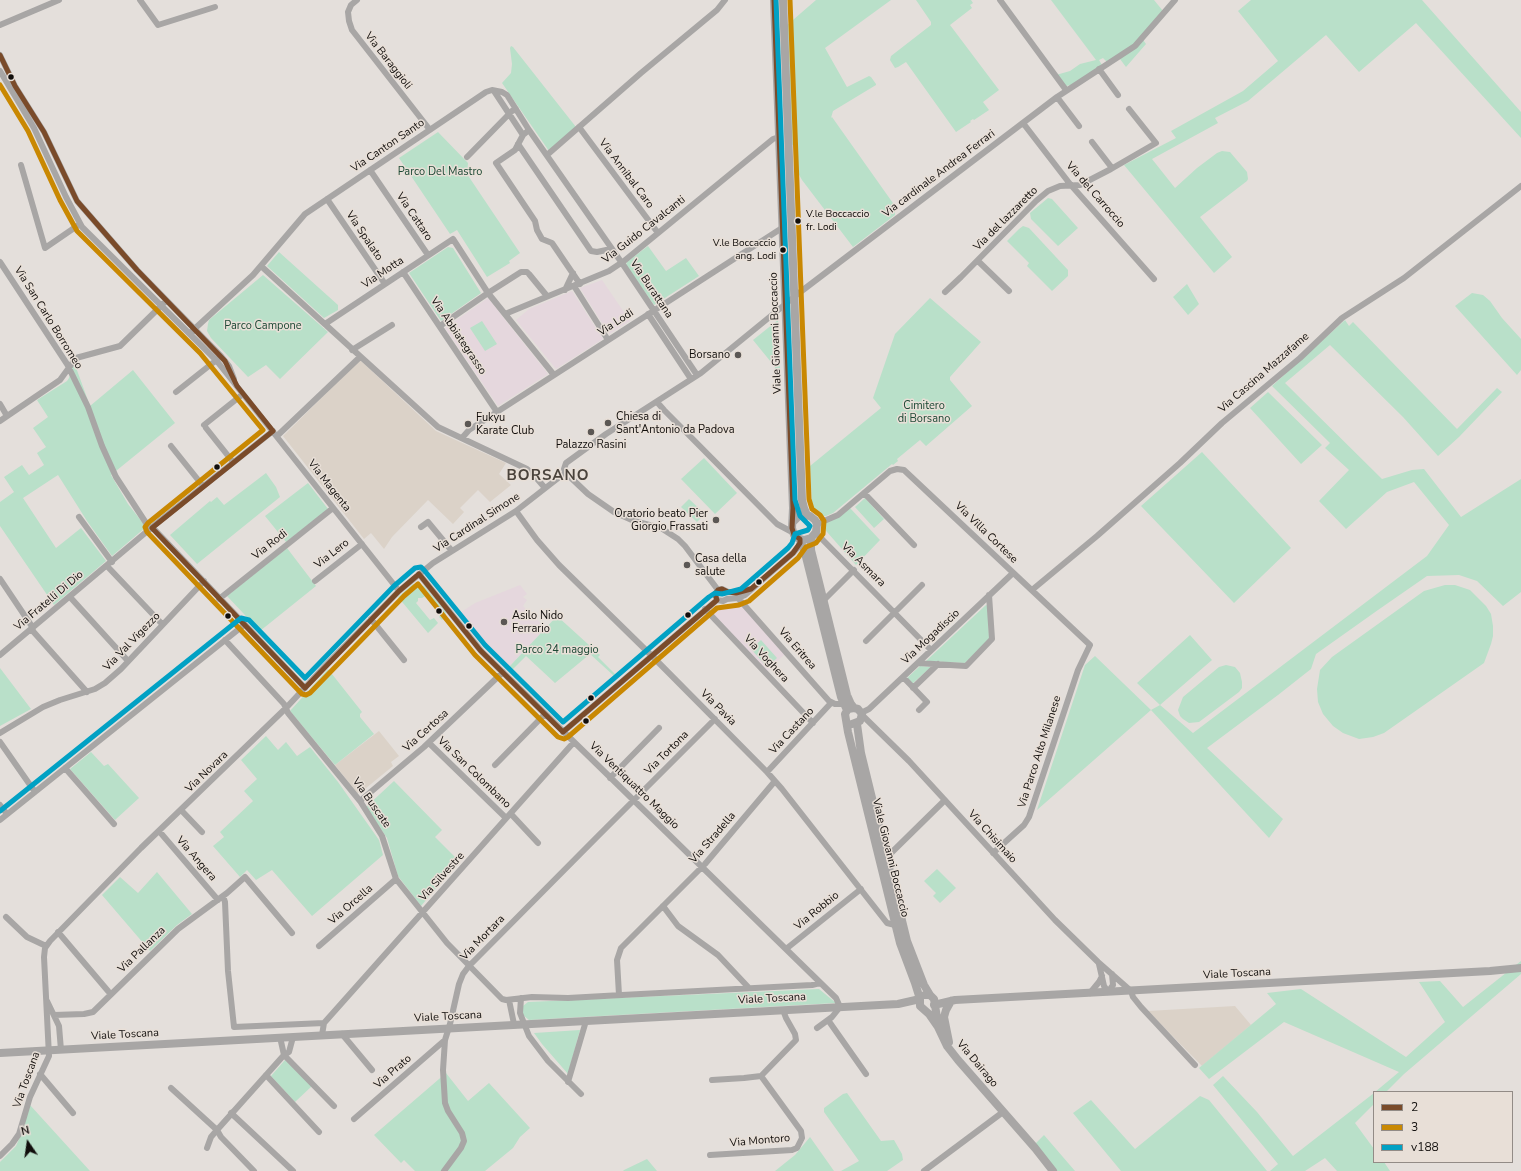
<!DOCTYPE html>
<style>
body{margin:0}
#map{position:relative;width:1521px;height:1171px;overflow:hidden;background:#e4dfdb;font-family:"Nunito Sans",sans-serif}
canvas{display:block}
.legend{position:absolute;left:1373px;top:1091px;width:140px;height:72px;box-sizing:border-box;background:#e8dfd7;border:1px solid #928b86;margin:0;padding:5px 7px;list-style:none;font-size:12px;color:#110e0c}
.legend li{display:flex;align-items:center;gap:8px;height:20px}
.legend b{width:20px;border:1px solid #928b86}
.north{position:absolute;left:8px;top:1123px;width:40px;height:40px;-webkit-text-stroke:3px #e8dfd7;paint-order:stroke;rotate:347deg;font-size:11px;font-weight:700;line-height:16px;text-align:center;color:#110e0c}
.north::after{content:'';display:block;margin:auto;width:14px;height:18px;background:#110e0c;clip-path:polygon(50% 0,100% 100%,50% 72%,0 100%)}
</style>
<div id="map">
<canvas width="1521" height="1171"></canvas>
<ul class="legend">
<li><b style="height:5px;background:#7a4b2a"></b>2</li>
<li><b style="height:5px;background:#c98802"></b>3</li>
<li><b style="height:5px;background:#01a1c4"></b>v188</li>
</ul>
<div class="north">N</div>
</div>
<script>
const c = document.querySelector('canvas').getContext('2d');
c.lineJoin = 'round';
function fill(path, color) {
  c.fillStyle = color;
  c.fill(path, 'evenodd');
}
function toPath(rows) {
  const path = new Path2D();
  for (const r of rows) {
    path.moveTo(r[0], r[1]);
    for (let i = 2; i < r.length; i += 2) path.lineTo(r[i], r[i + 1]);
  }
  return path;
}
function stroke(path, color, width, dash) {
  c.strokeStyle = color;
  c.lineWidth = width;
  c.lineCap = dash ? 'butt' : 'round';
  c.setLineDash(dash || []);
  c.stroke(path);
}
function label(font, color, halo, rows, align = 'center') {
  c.font = font + ' "Nunito Sans",sans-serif';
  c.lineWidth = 3;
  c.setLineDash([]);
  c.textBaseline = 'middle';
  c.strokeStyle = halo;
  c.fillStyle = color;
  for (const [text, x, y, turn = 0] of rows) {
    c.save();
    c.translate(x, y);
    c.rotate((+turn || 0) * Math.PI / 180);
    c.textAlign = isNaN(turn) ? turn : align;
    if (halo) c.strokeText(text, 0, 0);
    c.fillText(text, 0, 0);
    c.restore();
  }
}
fill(toPath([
 [360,360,436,431,506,463,499,474,511,485,490,502,478,490,460,508,464,512,453,524,428,500,392,537,384,549,371,533,364,539,283,436],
 [379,731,399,756,391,762,393,766,360,793,357,793,335,765],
 [1235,1006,1251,1025,1202,1066,1148,1011]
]), '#dbd2c8');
fill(toPath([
 [602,280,630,321,609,334,580,288],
 [572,291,603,339,556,369,516,320,529,309],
 [488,298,548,374,498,406,445,328],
 [520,585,527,594,523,597,527,600,523,606,546,628,506,670,484,648,470,631,473,629,460,613,475,603],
 [729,604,740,605,785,654,767,671,713,615,723,606,727,605]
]), '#e5d7dd');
fill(toPath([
 [816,0,891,0,825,48,847,87,869,76,871,77,876,84,876,85,833,111,831,118,832,117,895,206,895,215,853,247,802,180,797,171,795,145,791,145,786,26],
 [916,0,971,0,973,3,970,5,972,8,950,25,999,90,983,102,989,110,974,120,973,119,970,121,971,122,956,132,906,62,898,67,895,68,890,60,891,56,931,25,931,22],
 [1051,0,1154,0,1163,11,1141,37,1146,44,1126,67,1117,55,1107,62,1103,58,1099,60,1102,65,1071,85,1066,86,1056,75,1070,71,1080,64,1096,60],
 [1251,0,1422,0,1521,112,1521,138,1416,23,1359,72,1326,35,1248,101,1215,118,1218,123,1152,159,1175,188,1197,168,1217,153,1222,151,1230,152,1247,172,1248,179,1247,181,1200,217,1232,257,1214,273,1124,165,1176,138,1171,131,1243,91,1278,61,1238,11],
 [511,46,513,47,576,127,549,151,502,83,511,73,512,64,510,48],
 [438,132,468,163,467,174,520,253,509,261,510,263,487,277,457,230,450,234,399,158],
 [1048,198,1052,199,1078,228,1058,246,1031,219,1030,213],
 [1023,226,1029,228,1068,270,1068,276,1052,291,1027,266,1029,263,1007,241,1019,229],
 [648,246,666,271,686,258,699,276,654,305,626,265,627,262],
 [448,247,453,248,481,293,441,321,409,273],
 [279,252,338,305,338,310,324,318,267,266],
 [263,275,328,332,280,379,266,365,248,377,211,338,207,331,208,324,209,320],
 [1187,284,1199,304,1188,315,1173,297],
 [1472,293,1483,295,1490,301,1502,318,1521,339,1521,370,1517,375,1455,306],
 [930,298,981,342,950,377,950,380,972,406,926,446,920,440,897,459,898,461,893,465,892,464,833,513,826,516,821,516,812,506,810,466,881,408,873,398,895,334],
 [778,320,780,369,774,375,775,367,753,340],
 [1345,320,1349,326,1353,322,1457,429,1497,388,1502,392,1459,437,1438,456,1403,417,1330,345,1285,383,1382,479,1412,470,1424,469,1461,517,1521,479,1521,592,1503,606,1477,581,1459,575,1427,576,1378,610,1316,654,1311,669,1278,695,1207,748,1283,819,1269,838,1151,710,1037,810,1085,665,1095,656,1151,710,1160,705,1137,683,1190,635,1212,660,1160,705,1193,733,1427,556,1449,525,1414,482,1387,492,1346,529,1319,501,1349,470,1325,448,1330,443,1272,386],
 [482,321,497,344,485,351,470,328],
 [74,362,90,406,133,370,175,423,111,475,128,504,146,527,112,556,87,521,58,475,23,498,56,548,81,528,106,561,54,605,0,526,0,502,14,492,4,477,22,465,29,475,44,465,37,453,46,447,33,428,48,417,37,400,67,381,69,378,72,367],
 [1268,392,1322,445,1301,464,1250,408],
 [1202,452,1291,548,1234,603,1141,506],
 [704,458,737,493,715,514,681,479],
 [266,473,276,487,280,497,197,564,170,535,210,501,211,502,217,497,224,505],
 [308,483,328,509,286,542,265,516],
 [865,498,884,519,874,528,855,507],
 [689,499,705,514,697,522,681,507],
 [850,508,880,540,856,565,827,532,822,524],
 [287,548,316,586,260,631,227,596],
 [413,584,424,586,446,612,445,617,442,620,439,617,442,613,427,595,422,598,418,598,418,601,416,603,430,620,434,618,438,623,428,633,398,597],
 [1445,585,1455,585,1470,590,1486,606,1491,614,1493,626,1493,636,1491,644,1484,663,1384,733,1373,737,1359,739,1343,733,1333,726,1323,714,1318,702,1317,689,1320,670,1332,657,1424,591],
 [986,605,988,606,989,639,965,663,926,661],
 [557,616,600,655,598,657,615,674,614,675,613,675,590,654,555,683,526,656,512,670,509,667],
 [761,640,777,658,767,667,751,649],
 [1226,665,1235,667,1240,673,1242,682,1242,688,1239,692,1199,722,1189,723,1183,719,1180,716,1178,710,1183,697,1219,667],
 [920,666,931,667,912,684,907,678],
 [0,668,31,709,0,726],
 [328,669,362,712,360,714,360,717,374,734,335,765,290,711],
 [266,736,278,750,286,742,297,756,310,747,338,782,379,840,383,855,312,916,272,870,256,880,247,870,240,877,213,846,224,837,220,832,253,801,244,791,257,779,241,760],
 [91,752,104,766,108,764,139,798,115,820,70,769],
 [394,781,442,830,435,837,459,861,421,906,398,876,387,838,366,807],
 [937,869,956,888,940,903,933,896,936,893,924,881],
 [157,872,192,914,177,925,150,951,102,895,120,877,138,893],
 [1521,961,1521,974,1404,1074,1386,1092,1375,1092,1399,1072,1284,1022,1209,1079,1199,1068,1276,1004,1267,993,1301,989,1406,1057,1445,1022,1419,982,1440,981,1463,1007],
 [819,989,836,1003,529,1020,523,1015,522,1010,523,1006,528,1002],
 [580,1030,568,1074,542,1044,534,1033],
 [285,1060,312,1086,295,1102,271,1076],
 [446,1073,468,1101,489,1083,530,1128,520,1137,513,1148,485,1171,415,1171,404,1160,401,1163,374,1135],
 [1223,1076,1257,1112,1293,1156,1374,1093,1374,1104,1355,1123,1374,1149,1374,1162,1384,1162,1390,1171,1337,1171,1325,1158,1305,1171,1270,1171,1278,1164,1213,1085],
 [847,1093,881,1141,894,1140,902,1154,903,1160,887,1171,841,1171,859,1161,824,1112,824,1108,843,1094],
 [1200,1096,1209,1100,1267,1171,1121,1171,1073,1113,1091,1100,1135,1149],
 [30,1105,90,1171,0,1171,0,1162,16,1146,20,1137],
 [1044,1135,1075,1171,1056,1171,1035,1144],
 [810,1137,834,1171,775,1171,795,1155],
 [647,1159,657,1171,623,1171,624,1170]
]), '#b9e0c9');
stroke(toPath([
 [140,0,158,25,215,7],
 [357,0,351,5,348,12,349,21,352,30,430,130],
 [1000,0,1066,90],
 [0,25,59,0],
 [0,55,15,86,44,132,77,201,137,270,221,356,229,366,234,379],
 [1099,69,1118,95],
 [0,71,34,128,66,197,82,227,216,360,399,591],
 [494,91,523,135],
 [1057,97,1079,126],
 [1023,123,1070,184,1154,279],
 [579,127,658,233],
 [529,130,523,135,515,150,496,163,535,221,537,230,542,239,552,243,580,284],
 [1092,142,1112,168],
 [518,144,591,251,597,252,611,249],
 [547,155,641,73,717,10,725,0],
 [467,157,512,111,516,109],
 [21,165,45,248,80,224],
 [370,170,428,255],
 [327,199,385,284],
 [978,261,1009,291],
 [0,262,67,364,88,407,102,446,116,477,148,526,155,530,305,688],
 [261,266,438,427,527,469,533,474,545,488],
 [403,272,497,412],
 [574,286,608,340],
 [565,290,573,273],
 [945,292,961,277,1036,201,1048,191,1060,186,1080,185,1111,169,1156,143,1129,109],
 [505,314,609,271,624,261,773,139,779,137],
 [648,314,691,379],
 [325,324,453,239,488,293,554,375],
 [440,326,488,293,521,272,527,272,529,274,547,296],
 [190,333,253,275,305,214,486,92,492,90,502,92,507,95,529,130,624,266,697,375],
 [352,350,392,325],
 [176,392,219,358],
 [657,402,664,410,777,524,792,532],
 [0,404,7,416],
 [0,421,60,380,76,358,120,346,164,303],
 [204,425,243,394],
 [206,428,233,462],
 [277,436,360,357],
 [462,438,469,430,782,228],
 [171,446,203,486],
 [864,493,914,545],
 [516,511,537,540,559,565,655,659,767,772,782,789,887,923,895,925],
 [79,517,112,562],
 [817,524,838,515,890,471,897,469,904,470,1090,645,1078,670,1029,817,1024,825,993,853],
 [421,527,428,522,452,551],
 [816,533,931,650],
 [107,566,162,624],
 [419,574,482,652,836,998,840,1007,832,1017,817,1028],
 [0,579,33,628],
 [315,581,362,544],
 [718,590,685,546,678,539,661,528,634,521,614,512,588,494,569,476,564,469,566,463,606,434,701,373,799,293,1057,97,1135,46,1175,0],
 [1032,590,1097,536,1180,463,1222,423,1300,358,1342,318,1404,278,1521,186],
 [728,592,739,592,750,589],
 [70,597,128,661],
 [738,598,829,701,835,704,844,704],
 [219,599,333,508],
 [717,600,723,601,727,599,738,598,745,595,793,553,799,546,800,539],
 [717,600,715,594,718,590,722,589,728,592],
 [824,600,854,570],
 [705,609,813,723],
 [371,619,404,660],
 [31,629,87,692],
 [225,640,284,704,288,713,360,801,382,836,396,879,447,943,502,999,506,1000,532,997,568,998,622,995,812,985,820,983],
 [866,641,922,585],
 [0,655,157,523,273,431],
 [918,663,966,666,992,639,989,595],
 [903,677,927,702,919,710],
 [913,688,938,664],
 [861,713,869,709,1013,573],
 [862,715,909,761,1055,920,1098,962,1131,991,1133,997,1141,1007,1195,1065],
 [563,732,717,600],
 [0,733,43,707,60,700,95,689,105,683,121,669,204,581],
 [0,742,35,792],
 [429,743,506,818],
 [495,765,545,714],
 [65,768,114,824],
 [767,772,831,703],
 [610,778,659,728],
 [360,801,424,747,503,672],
 [0,805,7,814],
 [181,810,202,832],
 [511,814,538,843],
 [0,820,244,625],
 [159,831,218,900],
 [887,857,945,800],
 [223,896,225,902,228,971,234,1027,324,1023],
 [663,906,678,926,718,955,749,988],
 [6,917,27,937,46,946],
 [58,932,108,991],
 [319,946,396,879],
 [786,949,861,889],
 [1099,964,1104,986,1108,992,1113,985,1112,974],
 [1090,993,1099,982,1102,976],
 [619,995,617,960,621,948,705,864,775,781],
 [521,998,520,1013,529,1036,548,1061,581,1094],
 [509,1000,514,1024],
 [47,1001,59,1026,61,1050],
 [54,1015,84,1014,93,1012,178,929,227,893,245,877,292,933],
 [828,1020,866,1074],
 [342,1034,372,1070],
 [322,1035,324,1023,574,742],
 [280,1037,284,1055,334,1106],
 [40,1074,73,1113],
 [266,1075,319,1132],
 [712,1080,744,1078,761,1076,796,1040,795,1034,786,1018,783,1010],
 [568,1082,586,1021],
 [171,1088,217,1130,221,1137,254,1171],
 [231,1113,293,1171],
 [354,1119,445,1040],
 [207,1148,211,1137,217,1130,284,1055,289,1052,293,1037],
 [710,1155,792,1150,797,1148,802,1138,801,1131,761,1076],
 [0,1156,12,1144,19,1134,30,1097,49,1056,44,957,45,948,50,941,141,848,286,708,326,665,399,591,433,563,516,511,566,472],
 [444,1171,461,1148,464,1141,462,1133,448,1111,445,1103,443,1070,445,1040,450,1024,459,984,463,974,469,966,595,839,715,719],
 [924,1171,1003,1112]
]), '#a8a6a5', 6);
stroke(toPath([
 [774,0,793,508,792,528,794,535,797,538,804,540,811,538,816,532,817,524,815,520,810,516,800,515,793,522],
 [783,0,802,500,804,508,807,515],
 [811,538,811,550,847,695,851,704,854,708,858,709,862,714,860,721,852,724],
 [800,539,805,553,841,697,847,710],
 [854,708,848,709,845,714,848,732,900,943,915,983,920,999,920,1006,929,1014,938,1027,947,1046,958,1060,1035,1148,1053,1171],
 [857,724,861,753,907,941,924,985,930,995],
 [925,995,930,995,934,999,938,1024],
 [934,1005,955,1000,1490,971,1521,968],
 [949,1042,944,1017,946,1010,951,1001],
 [0,1053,898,1004,920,999]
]), '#a8a6a5', 8);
stroke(toPath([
 [0,55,15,86,44,132,77,201,137,270,225,361,237,386,273,431,152,528,305,688,399,591,419,574,480,650,563,732,717,600,715,594,718,590,722,589,728,592,736,593,751,589,793,553,800,543,800,539,794,535,792,528,793,508,774,0]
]), '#7a4b2a', 5);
stroke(toPath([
 [0,85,28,131,60,200,77,231,200,353,263,430,148,523,145,527,147,532,302,694,306,695,310,693,404,596,418,584,475,655,558,737,564,739,568,737,717,608,739,605,749,601,798,558,806,547,816,543,823,534,824,521,820,515,812,509,809,499,790,0]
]), '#c98802', 5);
stroke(toPath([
 [0,811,241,618,249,620,305,678,394,586,415,568,421,567,424,570,485,645,563,722,709,597,715,593,722,594,741,589,788,548,792,543,795,534,808,530,810,526,800,516,795,500,776,0]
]), '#01a1c4', 5);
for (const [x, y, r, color] of [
 [11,77,3.5,"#110e0c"],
 [798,221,3.5,"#110e0c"],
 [783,250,3.5,"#110e0c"],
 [738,355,4,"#5b5754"],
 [608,423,4,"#5b5754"],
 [468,424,4,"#5b5754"],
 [591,432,4,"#5b5754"],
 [217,467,3.5,"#110e0c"],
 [716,520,4,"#5b5754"],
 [687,565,4,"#5b5754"],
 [759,582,3.5,"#110e0c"],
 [439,611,3.5,"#110e0c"],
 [688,615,3.5,"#110e0c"],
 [228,616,3.5,"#110e0c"],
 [504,622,4,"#5b5754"],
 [469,626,3.5,"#110e0c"],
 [591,698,3.5,"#110e0c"],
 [586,721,3.5,"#110e0c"]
]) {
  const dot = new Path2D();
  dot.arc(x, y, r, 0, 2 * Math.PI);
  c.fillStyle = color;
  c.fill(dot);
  stroke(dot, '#e8dfd7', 1.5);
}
label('10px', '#110e0c', '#e8dfd7', [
 ["V.le Boccaccio",806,215],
 ["fr. Lodi",806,228],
 ["V.le Boccaccio",776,244,"right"],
 ["ang. Lodi",776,257,"right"]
], 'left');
label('11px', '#110e0c', '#e8dfd7', [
 ["Via Baraggioli",388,61,52],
 ["Via Canton Santo",388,146,-34],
 ["Via Annibal Caro",626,174,53],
 ["Via cardinale Andrea Ferrari",939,174,-37],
 ["Via del Carroccio",1095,195,49],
 ["Via Cattaro",414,217,56],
 ["Via del lazzaretto",1006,219,-45],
 ["Via Guido Cavalcanti",644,230,-38],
 ["Via Spalato",364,236,56],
 ["Via Motta",383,273,-34],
 ["Via Burattana",651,289,56],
 ["Via San Carlo Borromeo",48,318,58],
 ["Via Lodi",616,323,-33],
 ["Viale Giovanni Boccaccio",776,333,-92],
 ["Via Abbiategrasso",458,336,56],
 ["Via Cascina Mazzafame",1264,373,-41],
 ["Via Magenta",329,486,52],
 ["Via Cardinal Simone",477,523,-33],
 ["Via Villa Cortese",986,533,44],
 ["Via Rodi",270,545,-38],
 ["Via Lero",332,554,-38],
 ["Via Asmara",863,565,45],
 ["Via Fratelli Di Dio",49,601,-40],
 ["Via Mogadiscio",931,637,-43],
 ["Via Val Vigezzo",132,642,-46],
 ["Via Eritrea",797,649,49],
 ["Via Voghera",766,659,47],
 ["Via Pavia",718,708,45],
 ["Via Certosa",426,731,-42],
 ["Via Castano",792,731,-47],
 ["Via Parco Alto Milanese",1040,752,-72],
 ["Via Tortona",667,753,-45],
 ["Via Novara",207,772,-44],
 ["Via San Colombano",474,773,44],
 ["Via Ventiquattro Maggio",634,786,44],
 ["Via Buscate",371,803,55],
 ["Via Chisimaio",992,837,48],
 ["Via Stradella",713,838,-49],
 ["Viale Giovanni Boccaccio",890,858,76],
 ["Via Angera",196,859,49],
 ["Via Silvestre",442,877,-48],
 ["Via Orcella",351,905,-41],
 ["Via Robbio",817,911,-39],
 ["Via Mortara",483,938,-46],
 ["Via Pallanza",142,950,-44],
 ["Viale Toscana",1237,974,-3],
 ["Viale Toscana",772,999,-3],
 ["Viale Toscana",448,1017,-3],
 ["Viale Toscana",125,1035,-3],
 ["Via Dairago",977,1064,50],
 ["Via Prato",393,1072,-41],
 ["Via Toscana",27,1080,-70],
 ["Via Montoro",760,1141,-5]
]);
label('11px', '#1c4935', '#e8dfd7', [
 ["Parco Del Mastro",440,172],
 ["Parco Campone",263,326],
 ["Cimitero",924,406],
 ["di Borsano",924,419],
 ["Parco 24 maggio",557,650]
]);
label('11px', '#110e0c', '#e8dfd7', [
 ["Borsano",730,355,"right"],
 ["Chiesa di",616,417],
 ["Sant'Antonio da Padova",616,430],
 ["Fukyu",476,418],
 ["Karate Club",476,431],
 ["Palazzo Rasini",591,445,"center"],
 ["Oratorio beato Pier",708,514,"right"],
 ["Giorgio Frassati",708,527,"right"],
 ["Casa della",695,559],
 ["salute",695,572],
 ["Asilo Nido",512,616],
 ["Ferrario",512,629]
], 'left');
c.letterSpacing = '1px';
label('bold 15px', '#4a433c', '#e8dfd7', [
 ["BORSANO",548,476]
]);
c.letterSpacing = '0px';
</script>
